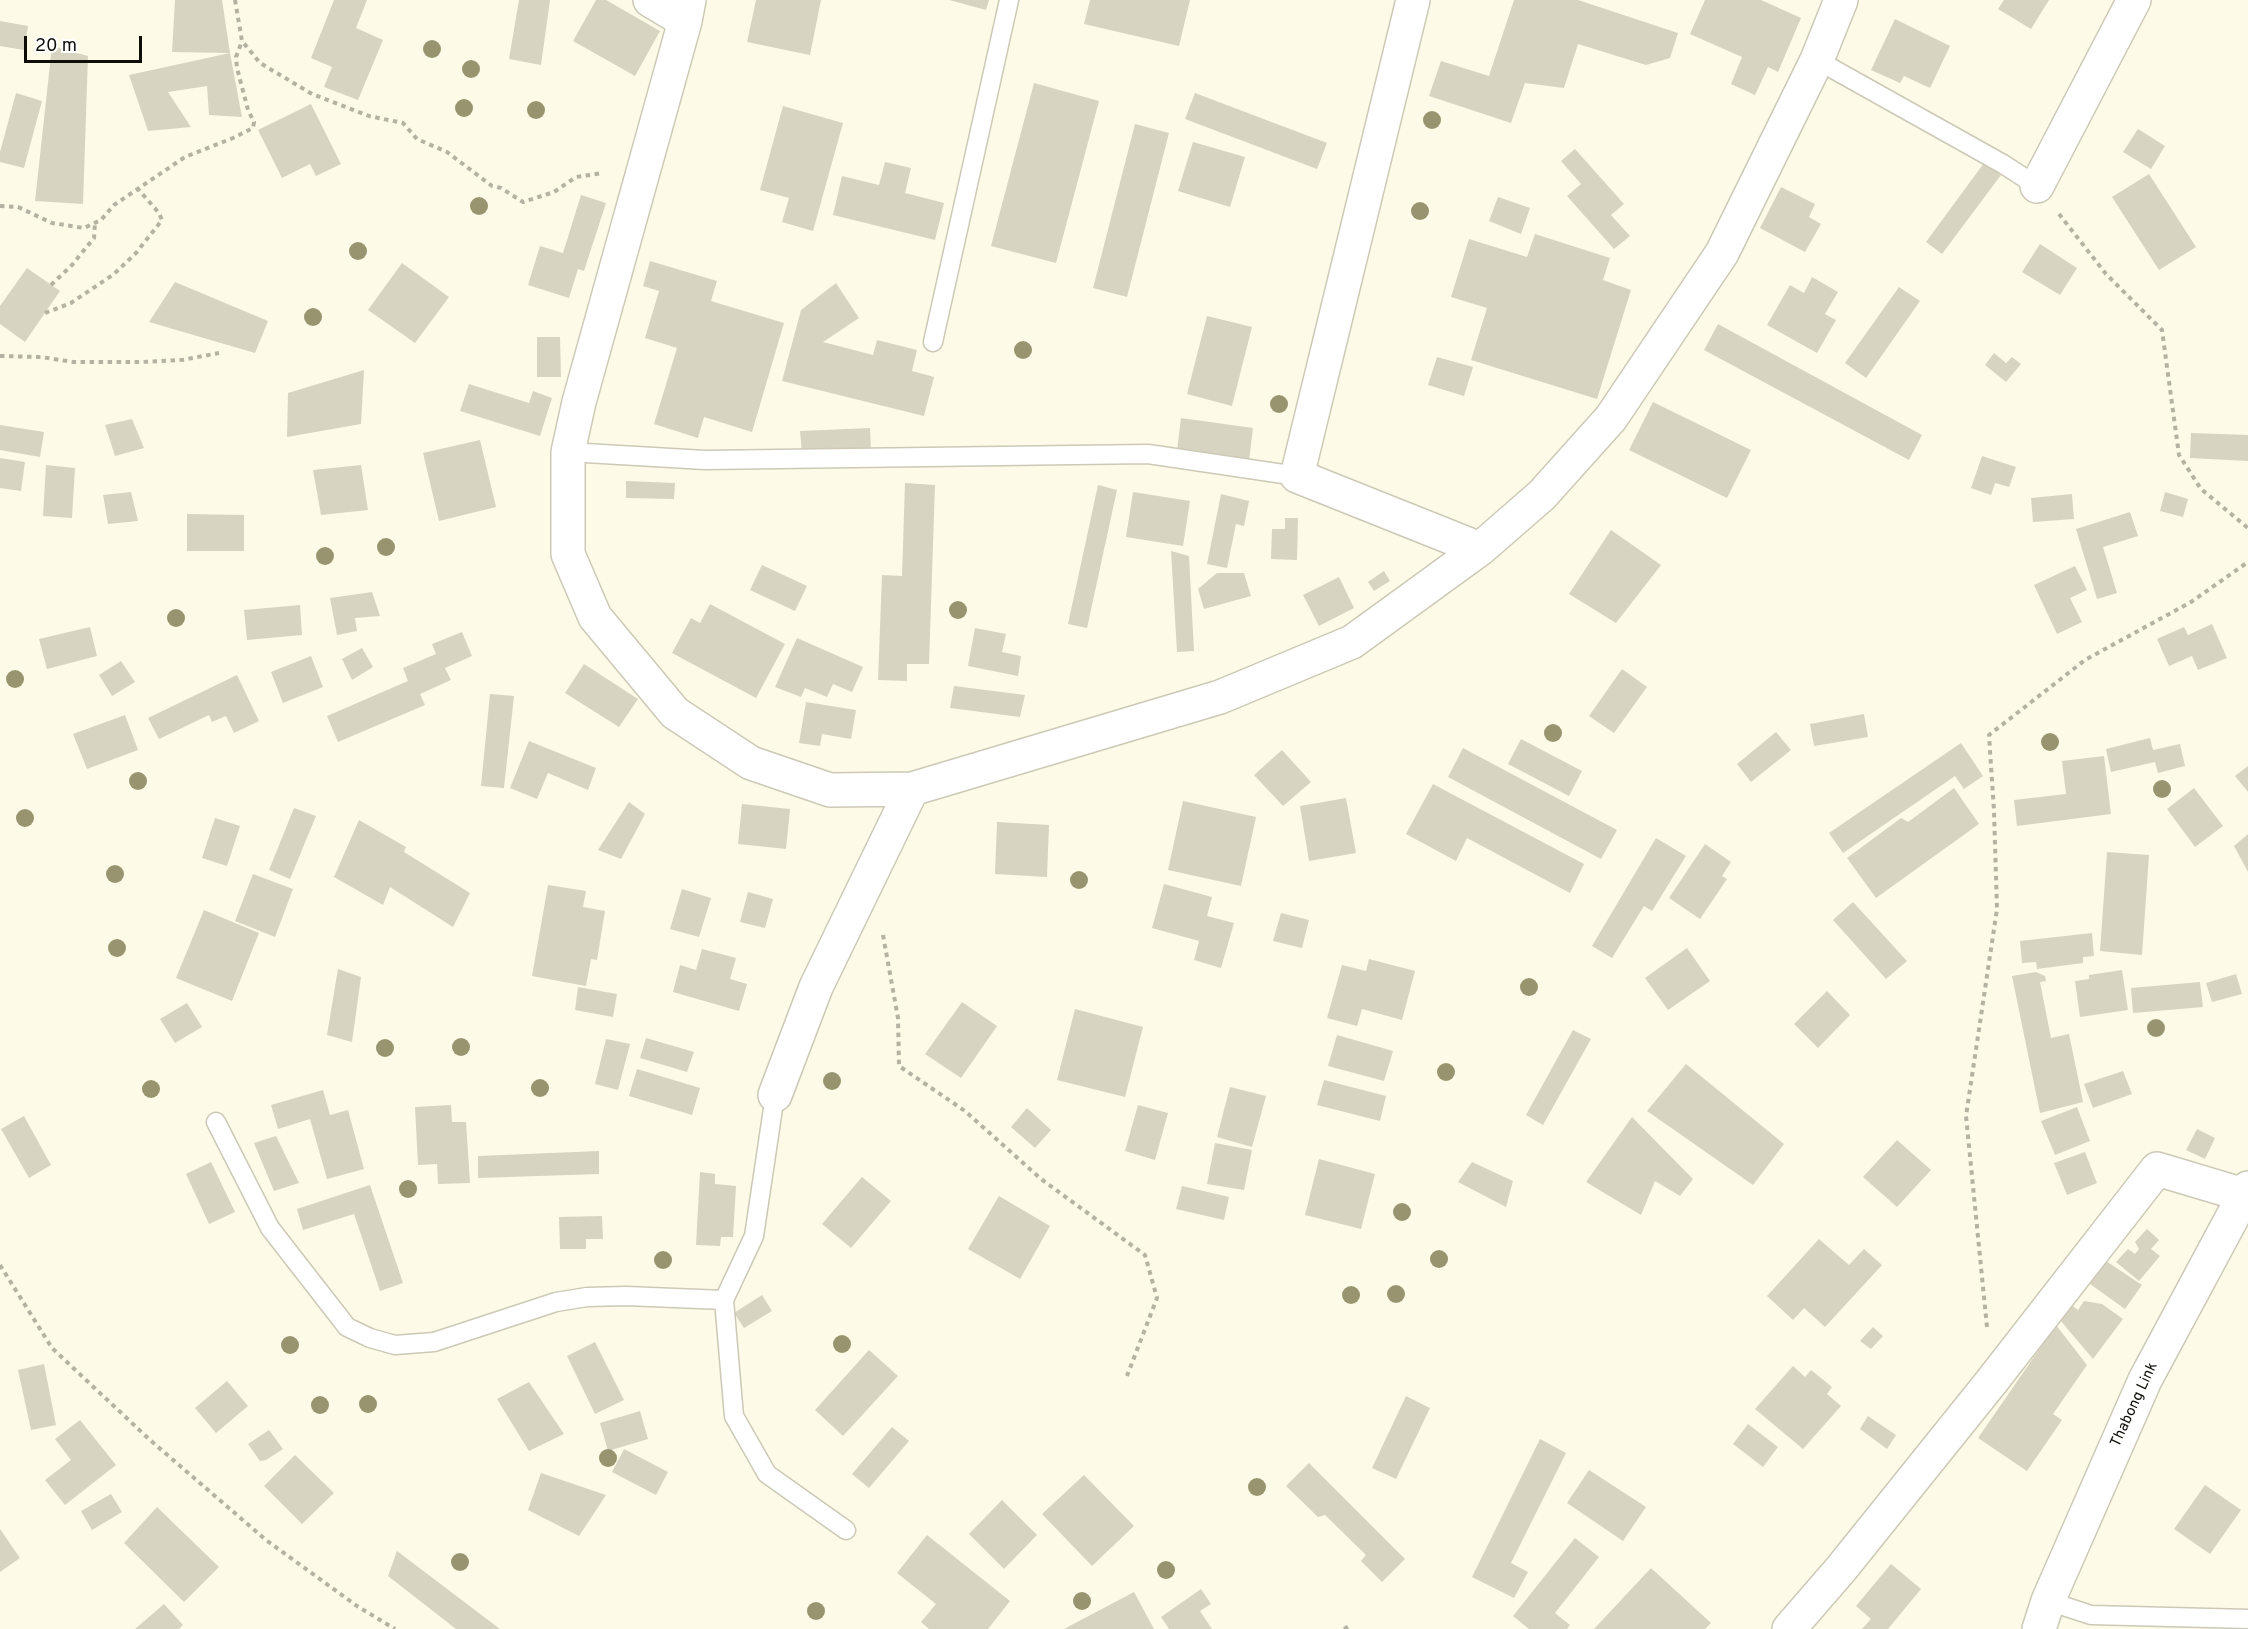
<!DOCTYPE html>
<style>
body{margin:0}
#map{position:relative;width:2248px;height:1629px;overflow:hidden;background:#fdfae7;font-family:Overpass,sans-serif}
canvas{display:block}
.scale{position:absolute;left:24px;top:36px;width:118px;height:27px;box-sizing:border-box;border:3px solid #0e0d07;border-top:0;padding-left:8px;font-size:18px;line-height:21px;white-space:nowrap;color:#0e0d07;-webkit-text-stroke:4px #fff;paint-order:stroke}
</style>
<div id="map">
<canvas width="2248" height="1629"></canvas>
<div class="scale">20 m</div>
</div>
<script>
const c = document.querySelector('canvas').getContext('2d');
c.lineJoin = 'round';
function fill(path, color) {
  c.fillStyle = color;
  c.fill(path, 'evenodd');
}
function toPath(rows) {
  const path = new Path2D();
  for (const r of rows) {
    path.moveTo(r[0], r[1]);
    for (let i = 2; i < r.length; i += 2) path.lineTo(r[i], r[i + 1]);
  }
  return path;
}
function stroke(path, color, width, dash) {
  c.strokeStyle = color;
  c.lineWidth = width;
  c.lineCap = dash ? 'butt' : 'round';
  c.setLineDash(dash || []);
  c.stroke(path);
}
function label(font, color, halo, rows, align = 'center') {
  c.font = font + ' Overpass,sans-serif';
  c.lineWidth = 4.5;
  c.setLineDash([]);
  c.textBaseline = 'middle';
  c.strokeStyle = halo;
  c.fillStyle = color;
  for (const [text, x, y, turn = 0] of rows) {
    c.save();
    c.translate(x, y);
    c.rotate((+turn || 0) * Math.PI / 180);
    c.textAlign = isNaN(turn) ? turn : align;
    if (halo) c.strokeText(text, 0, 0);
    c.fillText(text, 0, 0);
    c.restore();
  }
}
fill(toPath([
 [175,0,222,0,230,53,172,52],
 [334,0,367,0,356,28,383,40,358,100,324,87,332,67,311,58],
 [519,0,550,0,541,65,509,59],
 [596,0,606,0,660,31,635,76,573,41],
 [756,0,821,0,810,55,747,42],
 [949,0,989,0,986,10],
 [1090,0,1190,0,1179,46,1084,24],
 [1514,0,1578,0,1678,33,1670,58,1646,65,1578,44,1564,88,1525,83,1511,123,1429,96,1441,61,1489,76],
 [1705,0,1761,0,1801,18,1778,72,1768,67,1755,95,1731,84,1742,57,1690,34],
 [2004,0,2049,0,2031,29,1998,9],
 [1895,19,1950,46,1930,88,1904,76,1900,83,1871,70],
 [0,21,28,26,24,50,0,46],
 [52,46,88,56,83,204,35,201],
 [230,53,242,117,209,115,207,86,168,92,191,127,148,131,129,75],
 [1034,83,1099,101,1056,263,991,246],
 [16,93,42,101,24,168,0,162,0,152],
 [1195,93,1327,143,1317,169,1185,119],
 [311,104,341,164,316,176,310,164,282,178,258,130],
 [783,106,843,123,813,231,782,222,789,198,760,190],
 [1135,124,1169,133,1127,297,1093,288],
 [2138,129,2165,146,2151,169,2123,152],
 [1193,142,1245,157,1230,207,1178,191],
 [1575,149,1624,204,1611,215,1630,236,1614,249,1567,196,1581,184,1561,161],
 [885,162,911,168,905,193,944,203,935,240,833,215,842,176,879,185],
 [1984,163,2001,175,1942,254,1926,242],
 [2149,174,2196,247,2159,270,2112,197],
 [1781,187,1815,204,1809,217,1821,224,1805,252,1760,228],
 [581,195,606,203,584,271,578,269,569,298,528,285,540,246,563,253],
 [1498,197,1530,208,1521,234,1489,221],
 [1535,234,1610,258,1603,280,1631,290,1597,399,1471,360,1487,308,1451,297,1469,239,1527,257],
 [2040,244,2077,268,2060,295,2022,272],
 [650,261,717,281,711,301,784,323,752,432,704,417,698,438,654,424,677,348,645,338,659,291,643,286],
 [402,263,449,297,415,343,368,310],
 [27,268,60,291,25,342,0,324,0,306],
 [1812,277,1838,292,1825,314,1836,320,1817,353,1767,325,1790,285,1804,293],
 [175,282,268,321,255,353,149,322],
 [836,283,859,318,823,342,873,355,877,340,917,350,912,371,934,377,924,416,782,381,801,310],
 [1899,287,1920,301,1866,378,1845,363],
 [1207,316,1252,327,1232,406,1187,394],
 [1718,324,1922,435,1909,460,1704,350],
 [537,337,560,337,561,377,537,377],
 [1994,353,2006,363,2012,357,2021,364,2006,382,1985,365],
 [1437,357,1473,367,1464,396,1428,385],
 [364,370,361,424,287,437,288,393],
 [469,384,529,403,533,391,552,398,540,436,460,411],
 [1653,402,1751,450,1727,498,1629,450],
 [1181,418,1253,428,1249,461,1177,451],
 [132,419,144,448,115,456,105,425],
 [0,425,44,432,40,457,0,450],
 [870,428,871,450,802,453,800,431],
 [2191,433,2248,435,2248,461,2190,458],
 [480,440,496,507,439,521,423,453],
 [1982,456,2016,467,2009,487,1995,483,1991,495,1971,488],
 [0,458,25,462,21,491,0,488],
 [46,465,75,468,72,518,43,516],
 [361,465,368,510,321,515,313,470],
 [626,481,675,483,674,499,626,498],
 [905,483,935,485,929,664,907,664,907,681,878,680,882,575,902,576],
 [1098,485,1117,490,1087,628,1068,624],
 [131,492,138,521,108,524,103,495],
 [1133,492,1190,501,1183,546,1126,537],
 [2165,492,2188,499,2183,517,2160,511],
 [1221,494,1249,501,1244,526,1236,524,1227,568,1207,564],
 [2072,494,2074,519,2033,522,2031,498],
 [2130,512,2138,536,2103,547,2117,593,2097,599,2076,529],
 [187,514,244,515,244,551,187,551],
 [1285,518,1298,518,1297,560,1271,559,1272,529,1285,529],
 [1611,530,1661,565,1616,623,1569,594],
 [1171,551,1189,556,1194,651,1177,652],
 [762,565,807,586,795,611,750,590],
 [2075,566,2087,590,2070,598,2082,622,2057,634,2034,585],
 [1384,571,1390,581,1374,591,1368,582],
 [1217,573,1244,573,1251,596,1204,609,1198,589],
 [1339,577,1354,608,1319,626,1303,595],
 [372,592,380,616,355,618,357,631,337,635,330,598],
 [710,604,785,644,756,698,672,653,691,618,700,623],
 [300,605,302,635,247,640,244,610],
 [2212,624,2227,658,2198,670,2192,656,2169,666,2157,639,2184,627,2188,635],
 [90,627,97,656,47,669,39,639],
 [975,628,1006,634,1002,652,1021,656,1018,676,968,666],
 [462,632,472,656,445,668,451,680,420,694,425,705,338,742,327,716,408,681,403,668,436,654,432,644],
 [797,638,863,667,852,692,833,684,827,697,805,688,801,697,775,687],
 [362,648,373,667,352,680,342,659],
 [311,656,323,687,283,703,271,672],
 [121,661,135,682,112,696,99,675],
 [584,664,638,699,619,727,565,693],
 [1622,669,1647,687,1614,733,1589,716],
 [237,675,259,721,234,733,226,716,212,722,209,715,159,739,148,718],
 [954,686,1025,695,1020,717,950,708],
 [490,694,514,696,504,788,481,786],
 [806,702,856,710,851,739,822,734,820,746,799,743],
 [1864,714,1868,737,1814,746,1810,724],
 [125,715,138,750,87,769,73,734],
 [1776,732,1791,750,1751,782,1737,764],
 [2150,738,2153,750,2180,744,2185,766,2158,773,2155,762,2111,772,2106,749],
 [1521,739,1582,771,1569,796,1508,764],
 [529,741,596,768,588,790,548,773,537,799,510,788],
 [1961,743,1983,776,1964,789,1955,776,1843,853,1829,833],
 [1463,748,1617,830,1601,859,1448,777],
 [1282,750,1311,782,1283,806,1254,775],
 [2104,756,2111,814,2017,826,2014,800,2066,794,2062,761],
 [2248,766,2248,792,2235,776],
 [1433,784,1584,864,1570,893,1467,838,1456,861,1406,834],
 [1954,788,1979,824,1876,898,1847,858,1901,818,1908,822],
 [2194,788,2223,826,2195,847,2167,809],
 [1346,798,1356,853,1309,861,1300,806],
 [1183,801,1256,817,1241,886,1168,870],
 [629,802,645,814,621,859,598,850],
 [742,804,790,809,786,849,738,844],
 [294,808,316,816,290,879,269,870],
 [215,818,240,826,227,866,202,858],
 [359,820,406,847,404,852,470,893,453,927,390,887,383,905,334,877],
 [997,822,1049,825,1047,877,995,874],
 [2248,834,2248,872,2234,846],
 [1656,838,1686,856,1652,911,1644,906,1612,958,1592,946],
 [1705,844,1731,862,1722,876,1727,879,1700,919,1669,898],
 [2107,852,2149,855,2142,955,2100,951],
 [253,874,293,889,275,937,235,921],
 [1164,884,1212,897,1207,916,1234,923,1221,968,1194,960,1199,941,1152,928],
 [548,885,586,891,583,907,605,911,597,960,591,959,586,986,532,976],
 [682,889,711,898,699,937,670,929],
 [748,892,773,899,765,928,740,922],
 [1853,902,1907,961,1886,979,1833,920],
 [204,910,259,933,232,1001,176,978],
 [1281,913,1309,920,1302,948,1273,941],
 [2092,933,2094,956,2083,957,2083,963,2037,969,2036,962,2022,963,2020,941],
 [1687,948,1710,981,1668,1010,1645,978],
 [702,949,736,958,730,979,747,984,739,1011,673,992,680,965,696,970],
 [1369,959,1415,971,1402,1020,1362,1009,1357,1026,1327,1018,1342,965,1366,971],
 [338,969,361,977,352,1042,327,1035],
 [2122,970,2128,1010,2080,1017,2075,981,2089,979,2089,975],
 [2036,972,2045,976,2046,981,2040,982,2051,1038,2069,1034,2083,1102,2040,1113,2012,976],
 [2236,974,2242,994,2212,1002,2206,983],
 [2200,982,2203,1007,2133,1013,2131,988],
 [578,987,617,994,613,1017,575,1010],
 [1827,991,1850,1015,1818,1048,1794,1024],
 [962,1002,997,1026,961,1078,925,1054],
 [187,1003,202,1027,175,1043,160,1019],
 [1075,1009,1143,1027,1125,1097,1057,1080],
 [1573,1030,1591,1039,1543,1125,1526,1115],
 [1337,1035,1393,1051,1384,1081,1328,1066],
 [646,1038,694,1052,687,1072,640,1058],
 [606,1039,630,1044,618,1090,595,1084],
 [1686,1064,1784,1144,1753,1185,1647,1111],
 [637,1069,700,1088,692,1115,629,1096],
 [2123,1071,2132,1094,2093,1108,2084,1084],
 [1324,1080,1386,1096,1380,1121,1317,1105],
 [1230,1087,1266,1096,1252,1147,1217,1137],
 [323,1090,330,1115,348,1110,364,1169,327,1179,310,1119,278,1129,271,1105],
 [451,1105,452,1122,466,1122,470,1183,438,1184,437,1164,418,1165,415,1107],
 [1138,1105,1168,1113,1155,1160,1125,1151],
 [2077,1107,2090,1141,2055,1155,2041,1121],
 [1027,1108,1051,1130,1035,1148,1011,1127],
 [24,1116,51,1165,29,1178,1,1129],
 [1632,1117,1693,1179,1680,1196,1655,1181,1641,1215,1586,1182],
 [2197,1129,2215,1138,2205,1159,2186,1150],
 [276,1136,299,1183,274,1191,254,1143],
 [1897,1140,1931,1170,1897,1207,1863,1177],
 [1215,1143,1252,1150,1244,1190,1207,1184],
 [599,1151,599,1174,478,1178,478,1156],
 [2085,1152,2097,1183,2067,1195,2054,1163],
 [1319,1159,1375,1174,1361,1229,1305,1215],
 [211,1162,235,1212,209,1224,186,1174],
 [1472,1162,1513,1181,1506,1207,1458,1182],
 [700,1172,715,1174,715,1184,736,1186,733,1237,721,1237,720,1246,696,1245],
 [862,1177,891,1201,851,1248,822,1224],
 [370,1185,403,1283,380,1291,354,1214,303,1230,297,1209],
 [1182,1186,1229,1197,1224,1220,1176,1209],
 [999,1196,1050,1226,1020,1279,968,1249],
 [602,1216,603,1239,586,1239,586,1249,560,1249,559,1217],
 [2147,1229,2159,1240,2151,1249,2160,1256,2139,1281,2116,1262,2128,1249,2135,1254,2139,1249,2135,1242],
 [1819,1239,1849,1265,1864,1249,1882,1265,1825,1327,1804,1308,1793,1320,1767,1296],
 [2106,1261,2142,1285,2125,1309,2090,1284],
 [762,1295,772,1311,744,1328,734,1313],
 [2084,1301,2102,1304,2123,1319,2093,1359,2060,1320,2070,1304,2078,1310],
 [2056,1325,2087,1365,2053,1414,2062,1420,2027,1471,1978,1438],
 [1873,1327,1883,1336,1871,1349,1860,1341],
 [595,1342,624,1400,595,1414,567,1356],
 [869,1350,898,1376,843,1436,815,1410],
 [44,1364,56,1425,31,1430,18,1370],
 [1793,1366,1805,1377,1811,1370,1832,1387,1827,1394,1841,1406,1803,1449,1755,1409],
 [227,1381,248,1406,216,1433,195,1408],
 [529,1382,564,1434,529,1451,497,1399],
 [1406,1396,1430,1408,1396,1479,1372,1468],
 [640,1411,648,1439,608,1451,600,1423],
 [1868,1416,1896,1435,1887,1449,1860,1429],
 [80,1420,116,1465,65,1505,45,1480,71,1460,55,1439],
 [1748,1424,1778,1447,1763,1467,1733,1444],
 [892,1427,909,1441,869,1488,852,1474],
 [269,1430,283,1449,266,1460,260,1461,248,1444],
 [1540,1439,1566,1453,1511,1563,1528,1572,1514,1598,1472,1577],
 [624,1449,668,1472,656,1495,612,1472],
 [295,1455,334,1493,302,1524,264,1486],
 [1309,1463,1405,1559,1382,1582,1361,1561,1366,1555,1325,1515,1318,1517,1286,1486],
 [1589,1470,1646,1507,1623,1541,1567,1503],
 [541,1473,606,1495,579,1536,528,1510],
 [1084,1475,1134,1526,1092,1566,1042,1514],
 [2205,1485,2241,1510,2210,1554,2174,1529],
 [111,1494,122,1512,92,1530,81,1511],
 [1002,1500,1037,1535,1004,1569,969,1534],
 [157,1507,219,1567,184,1602,124,1543],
 [0,1529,20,1558,0,1572],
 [927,1535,1010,1601,988,1629,929,1629,921,1622,936,1604,897,1573],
 [1575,1538,1599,1557,1555,1613,1570,1625,1567,1629,1529,1629,1513,1616],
 [397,1551,500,1629,456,1629,388,1576],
 [1891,1564,1921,1589,1888,1629,1862,1629,1871,1619,1856,1606],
 [1651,1568,1711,1623,1705,1629,1594,1629],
 [1201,1589,1211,1604,1200,1611,1212,1629,1169,1629,1161,1617],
 [1134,1592,1154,1629,1064,1629],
 [164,1604,183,1625,179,1629,135,1629]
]), '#d7d5c2');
const service = toPath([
 [1817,60,2003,164,2037,186],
 [933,342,1009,0],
 [568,452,705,460,1148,454,1297,476],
 [775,1095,754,1236,724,1300,734,1416,767,1474,846,1530],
 [216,1122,270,1228,347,1327,370,1338,395,1345,434,1342,556,1302,587,1297,626,1296,724,1300],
 [2048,1601,2091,1615,2248,1619]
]);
const minor = toPath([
 [650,0,685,21],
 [689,0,685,21,579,402,568,452,568,554,595,617,675,713,751,763,830,790,912,789,1220,697,1352,642,1480,549,1542,495,1611,418,1722,253,1817,60,1841,0],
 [1413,0,1297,476,1480,549],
 [2037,186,2134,0],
 [775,1095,816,987,912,789],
 [1789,1629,1841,1569,1992,1381,2157,1169,2244,1195]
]);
const secondary = toPath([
 [2039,1629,2048,1601,2145,1380,2248,1188]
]);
stroke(service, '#ccc9b6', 21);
stroke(minor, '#ccc9b6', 36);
stroke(secondary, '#ccc9b6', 36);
stroke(toPath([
 [235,0,242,41,260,63,312,94,369,116,403,123,417,139,447,152,492,186,501,188,523,202,554,192,576,177,603,173],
 [0,206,18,207,52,223,84,228,101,220,114,205,185,157,233,138,253,128,254,122,248,110,237,68,236,57,242,41],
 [2059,214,2106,274,2162,330,2179,455,2201,489,2248,528],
 [51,285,72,265,94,238,95,223],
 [45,313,71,303,114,274,136,253,162,220,159,213,138,189],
 [0,356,41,357,73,362,141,362,182,360,219,353],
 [883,935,898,1018,899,1066,965,1111,1041,1179,1145,1255,1157,1298,1127,1376],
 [0,1265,52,1348,150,1440,266,1540,357,1606,395,1629],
 [1987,1327,1966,1116,1997,909,1994,811,1989,735,2085,660,2191,602,2248,562],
 [1344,1629,1351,1625]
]), '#b4b2a3', 4, [4.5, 4.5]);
stroke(service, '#fff', 18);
stroke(minor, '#fff', 33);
stroke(secondary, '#fff', 33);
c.fillStyle = '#999470';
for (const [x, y] of [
 [432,49],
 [471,69],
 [464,108],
 [536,110],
 [1432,120],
 [479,206],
 [1420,211],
 [358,251],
 [313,317],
 [1023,350],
 [1279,404],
 [386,547],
 [325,556],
 [958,610],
 [176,618],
 [15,679],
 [1553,733],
 [2050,742],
 [138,781],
 [2162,789],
 [25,818],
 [115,874],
 [1079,880],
 [117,948],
 [1529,987],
 [2156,1028],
 [461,1047],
 [385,1048],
 [1446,1072],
 [832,1081],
 [540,1088],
 [151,1089],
 [408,1189],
 [1402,1212],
 [1439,1259],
 [663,1260],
 [1396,1294],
 [1351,1295],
 [842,1344],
 [290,1345],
 [368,1404],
 [320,1405],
 [608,1458],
 [1257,1487],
 [460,1562],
 [1166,1570],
 [1082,1601],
 [816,1611]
]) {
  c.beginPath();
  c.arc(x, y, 9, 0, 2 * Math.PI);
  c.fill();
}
label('15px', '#0e0d07', '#fff', [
 ["Thabong Link",2135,1405,-65]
]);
</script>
